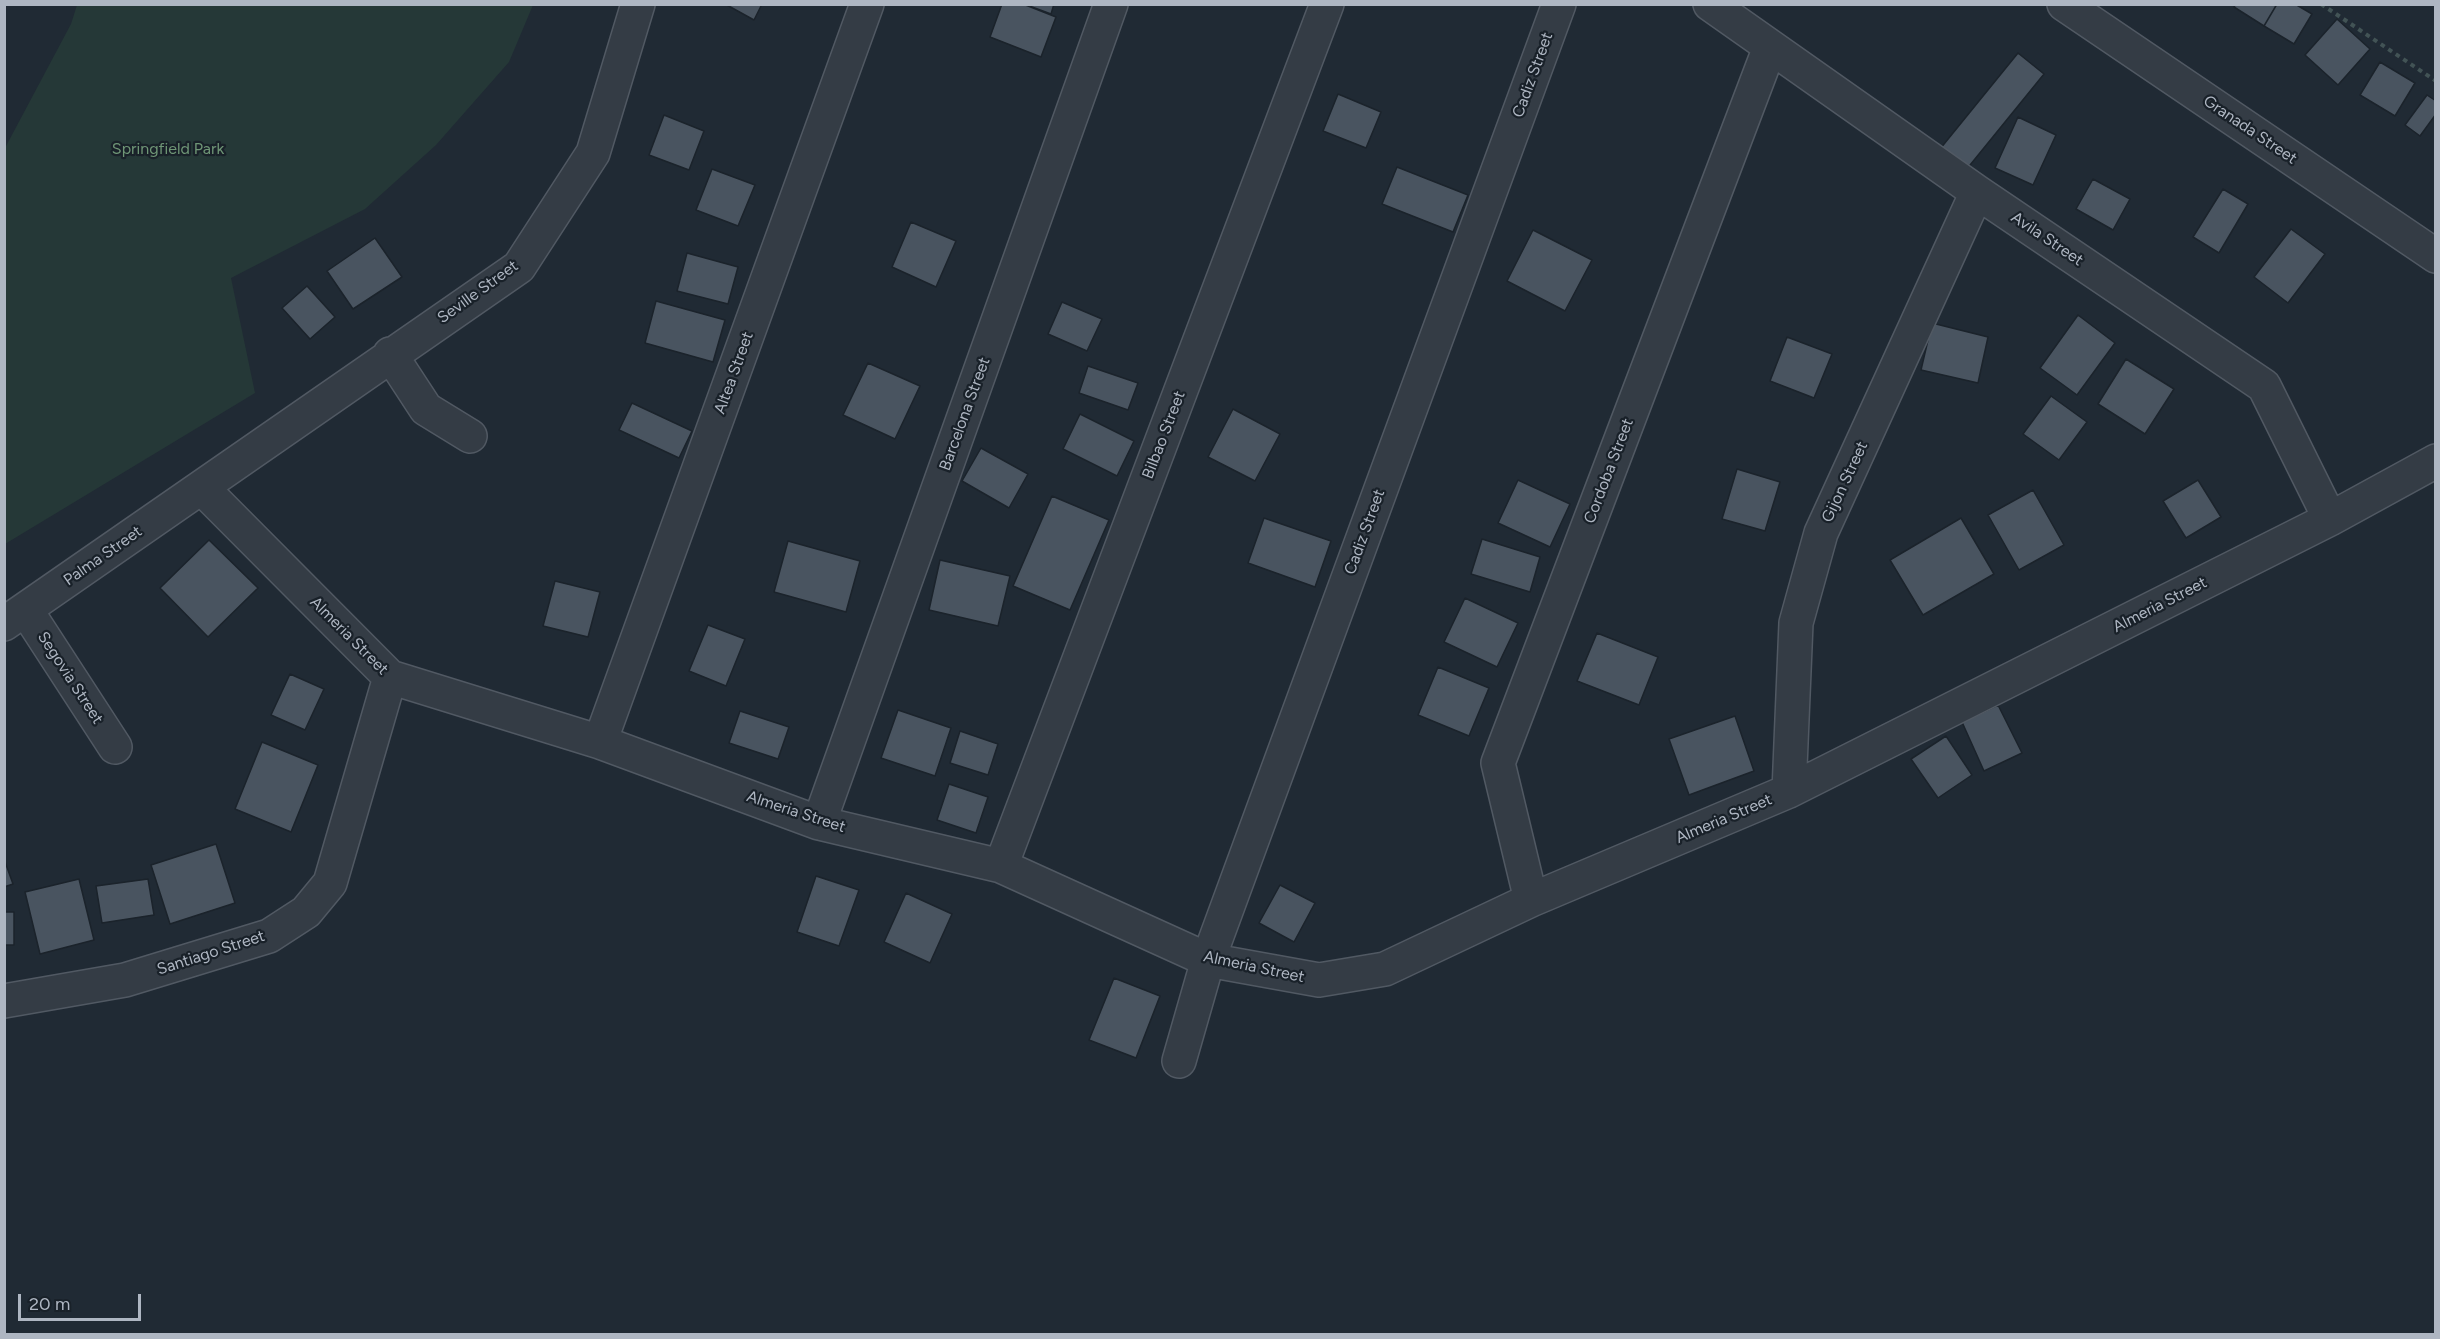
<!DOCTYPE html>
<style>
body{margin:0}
#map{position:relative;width:2440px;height:1339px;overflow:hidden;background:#202a34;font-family:Figtree,sans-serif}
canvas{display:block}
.frame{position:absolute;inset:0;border:6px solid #aeb6c2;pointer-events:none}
.scale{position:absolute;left:18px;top:1294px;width:123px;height:27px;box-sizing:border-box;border:3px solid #aeb6c2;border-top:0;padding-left:8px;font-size:18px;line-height:21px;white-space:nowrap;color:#aeb6c2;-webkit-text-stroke:4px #192129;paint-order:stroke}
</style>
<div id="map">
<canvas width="2440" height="1339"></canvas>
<div class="frame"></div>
<div class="scale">20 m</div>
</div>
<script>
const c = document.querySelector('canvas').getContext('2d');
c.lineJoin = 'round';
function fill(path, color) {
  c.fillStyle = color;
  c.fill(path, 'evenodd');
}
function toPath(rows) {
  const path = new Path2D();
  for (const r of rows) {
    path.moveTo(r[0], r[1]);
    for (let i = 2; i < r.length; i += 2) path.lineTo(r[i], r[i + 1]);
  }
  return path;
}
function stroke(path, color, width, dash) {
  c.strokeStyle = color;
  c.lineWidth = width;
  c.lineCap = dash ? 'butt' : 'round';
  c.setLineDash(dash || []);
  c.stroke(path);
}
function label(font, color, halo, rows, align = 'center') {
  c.font = font + ' Figtree,sans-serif';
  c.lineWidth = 4.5;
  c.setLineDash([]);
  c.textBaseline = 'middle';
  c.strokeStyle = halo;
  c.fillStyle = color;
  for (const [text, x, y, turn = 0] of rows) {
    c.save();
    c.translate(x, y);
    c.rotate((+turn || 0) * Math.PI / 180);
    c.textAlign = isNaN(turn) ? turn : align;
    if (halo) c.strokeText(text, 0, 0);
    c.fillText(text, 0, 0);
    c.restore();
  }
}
fill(toPath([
 [77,5,533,5,509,62,436,145,365,209,231,278,255,393,5,544,5,148,71,24]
]), '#253837');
const building = toPath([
 [725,4,762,4,754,20,725,4],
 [1002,4,1023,4,1056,17,1041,57,990,37,1002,4],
 [1024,4,1054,4,1051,14,1024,4],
 [2236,4,2277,4,2264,26,2234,7,2236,4],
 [2277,4,2295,4,2312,14,2294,44,2264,26,2277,4],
 [2337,19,2370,49,2338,85,2305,55,2337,19],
 [2018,53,2044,74,1966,170,1940,149,2018,53],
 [2380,62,2415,83,2395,116,2360,95,2380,62],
 [1338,94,1381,112,1366,148,1323,131,1338,94],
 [2427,95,2436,101,2436,114,2420,136,2405,125,2427,95],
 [664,115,704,131,689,170,649,155,664,115],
 [2018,117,2056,135,2033,185,1995,168,2018,117],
 [1397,167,1468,195,1453,232,1382,204,1397,167],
 [712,169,755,185,738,226,696,210,712,169],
 [2093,179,2130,199,2113,230,2076,209,2093,179],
 [2223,189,2248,204,2219,253,2193,237,2223,189],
 [911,222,956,241,936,287,892,267,911,222],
 [2291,229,2325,254,2288,303,2254,277,2291,229],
 [1533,230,1592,260,1565,311,1507,281,1533,230],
 [375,238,402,277,353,309,327,271,375,238],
 [687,253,738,267,728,304,677,291,687,253],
 [307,286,335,317,310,339,282,308,307,286],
 [656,301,725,320,713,362,645,343,656,301],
 [1062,302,1102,319,1087,351,1048,334,1062,302],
 [2078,315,2115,343,2077,395,2040,368,2078,315],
 [1932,323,1988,337,1978,383,1921,370,1932,323],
 [1787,337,1832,354,1814,398,1770,381,1787,337],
 [2126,359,2174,389,2145,434,2098,404,2126,359],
 [868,363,920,386,895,439,843,415,868,363],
 [1088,366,1138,383,1128,410,1079,393,1088,366],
 [2051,396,2087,422,2059,460,2023,434,2051,396],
 [632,403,692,431,679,458,619,430,632,403],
 [1233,409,1280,434,1255,481,1208,457,1233,409],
 [1080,414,1134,441,1117,476,1063,449,1080,414],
 [981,448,1028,474,1009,508,962,481,981,448],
 [1737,469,1780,482,1765,531,1722,519,1737,469],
 [1518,480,1570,504,1550,547,1498,523,1518,480],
 [2198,480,2221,517,2186,538,2163,501,2198,480],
 [2033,490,2064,545,2019,570,1988,515,2033,490],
 [1052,496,1109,520,1070,610,1013,586,1052,496],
 [1264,518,1331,541,1315,587,1248,563,1264,518],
 [1961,518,1994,574,1923,615,1890,560,1961,518],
 [1482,539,1540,557,1530,592,1471,574,1482,539],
 [209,540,258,588,208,637,160,588,209,540],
 [788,541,860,561,846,612,774,592,788,541],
 [940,560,1010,576,998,626,929,610,940,560],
 [555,581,600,592,588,637,543,626,555,581],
 [1465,598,1518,623,1497,667,1444,642,1465,598],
 [708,625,745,639,726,686,689,671,708,625],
 [1597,633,1658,657,1639,705,1577,681,1597,633],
 [1438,667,1489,688,1469,736,1418,715,1438,667],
 [290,674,324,689,305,730,271,715,290,674],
 [1998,705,2022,753,1984,771,1962,722,1998,705],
 [898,710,951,728,935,776,881,758,898,710],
 [740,711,789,727,778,759,729,743,740,711],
 [1735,716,1754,771,1689,795,1669,739,1735,716],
 [960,731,998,744,988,775,950,763,960,731],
 [1946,736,1972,775,1938,798,1911,759,1946,736],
 [262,742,318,765,291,832,235,809,262,742],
 [949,784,988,797,976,833,937,820,949,784],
 [216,844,235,903,170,924,151,865,216,844],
 [4,859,13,884,4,887,4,859],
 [816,876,859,890,839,946,797,932,816,876],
 [79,879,94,940,40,954,25,892,79,879],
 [148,879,154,915,102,923,96,886,148,879],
 [1280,885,1315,903,1294,942,1259,923,1280,885],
 [906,893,952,914,930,963,884,942,906,893],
 [4,912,14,912,14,945,4,945,4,912],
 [1114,978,1160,996,1136,1058,1089,1040,1114,978]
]);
fill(building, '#495460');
stroke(building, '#1b232b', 1.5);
const minor = toPath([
 [1710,4,1977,192,2264,386,2330,519],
 [2064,4,2436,256],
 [390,354,426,409,470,436],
 [202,488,390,677,600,742,819,823,1001,866,1208,960,1319,980,1385,969,1531,900,1789,791,2330,519,2436,461],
 [26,610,115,747],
 [4,624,519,267,593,153,638,4],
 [600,742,867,4],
 [1789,791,1796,623,1821,533,1977,192],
 [819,823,1111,4],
 [1001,866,1327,4],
 [1531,900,1498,763,1770,47],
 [4,1001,125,980,269,936,306,912,330,883,390,677],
 [1179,1061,1208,960,1559,4]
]);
stroke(minor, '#515963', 36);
stroke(toPath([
 [2321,4,2436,81]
]), '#425355', 4, [4.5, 4.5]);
stroke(minor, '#343c45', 33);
label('16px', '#aeb6c2', '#192129', [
 ["Cadiz Street",1533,75,-70],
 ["Granada Street",2250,130,34],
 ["Avila Street",2047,239,34],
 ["Seville Street",478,292,-36],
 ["Altea Street",734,373,-70],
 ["Barcelona Street",965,414,-70],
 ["Bilbao Street",1164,435,-69],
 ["Cordoba Street",1609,471,-69],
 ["Gijon Street",1845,482,-65],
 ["Cadiz Street",1365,532,-70],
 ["Palma Street",103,556,-35],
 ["Almeria Street",2160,605,-27],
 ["Almeria Street",349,636,45],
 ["Segovia Street",70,678,57],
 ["Almeria Street",796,812,18],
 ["Almeria Street",1724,819,-23],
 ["Santiago Street",211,953,-18],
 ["Almeria Street",1254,967,12]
]);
label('16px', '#6f9676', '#192129', [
 ["Springfield Park",168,149]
]);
</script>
